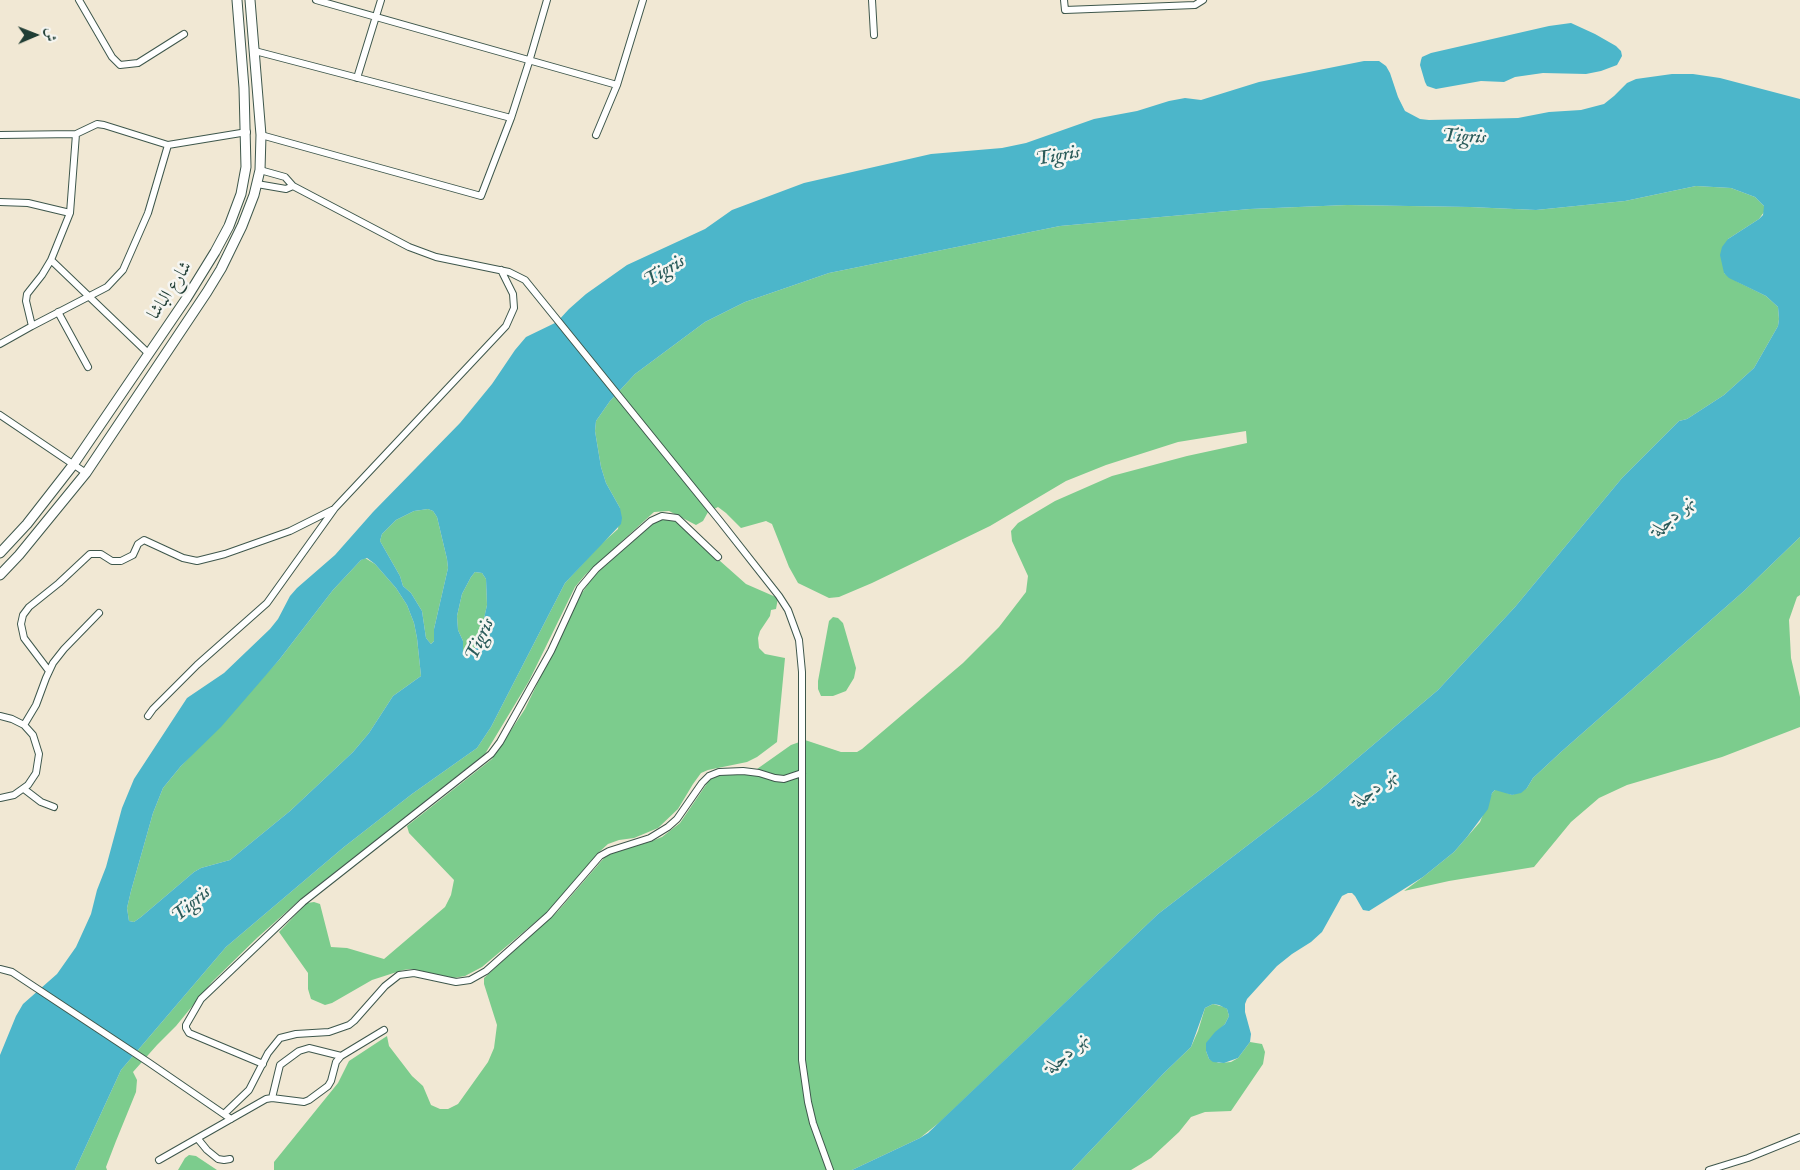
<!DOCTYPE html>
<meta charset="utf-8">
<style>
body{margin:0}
#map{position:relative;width:1800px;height:1170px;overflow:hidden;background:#f1e8d4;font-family:"IM FELL English",Amiri,serif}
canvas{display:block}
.north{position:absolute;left:10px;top:10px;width:50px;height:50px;-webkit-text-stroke:4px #f6f6f2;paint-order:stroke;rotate:89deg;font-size:14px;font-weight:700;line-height:20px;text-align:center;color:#1f3d34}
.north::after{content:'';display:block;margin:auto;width:18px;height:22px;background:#1f3d34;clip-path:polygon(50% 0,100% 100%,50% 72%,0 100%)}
</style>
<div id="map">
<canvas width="1800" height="1170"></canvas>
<div class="north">ش</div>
</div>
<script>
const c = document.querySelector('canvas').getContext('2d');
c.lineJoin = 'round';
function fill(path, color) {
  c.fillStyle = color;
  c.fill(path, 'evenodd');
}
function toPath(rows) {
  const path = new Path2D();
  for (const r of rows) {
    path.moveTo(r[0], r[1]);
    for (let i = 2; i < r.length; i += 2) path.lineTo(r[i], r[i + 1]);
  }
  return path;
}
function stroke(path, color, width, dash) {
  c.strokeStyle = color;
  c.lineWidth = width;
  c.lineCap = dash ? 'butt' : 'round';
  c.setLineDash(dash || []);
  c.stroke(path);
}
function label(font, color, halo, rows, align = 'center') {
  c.font = font + ' "IM FELL English",Amiri,serif';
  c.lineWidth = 5;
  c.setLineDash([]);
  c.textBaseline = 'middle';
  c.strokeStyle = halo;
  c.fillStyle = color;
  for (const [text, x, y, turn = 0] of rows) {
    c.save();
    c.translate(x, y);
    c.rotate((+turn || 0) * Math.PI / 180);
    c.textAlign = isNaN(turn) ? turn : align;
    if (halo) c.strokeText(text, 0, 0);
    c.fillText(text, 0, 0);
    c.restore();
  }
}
fill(toPath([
 [1696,186,1731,188,1755,197,1764,206,1764,212,1759,219,1728,239,1724,273,1738,282,1766,296,1778,307,1779,319,1778,326,1754,368,1724,395,1687,419,1679,421,1622,478,1515,607,1438,690,1321,789,1158,914,940,1122,920,1138,852,1170,274,1170,274,1162,338,1083,349,1061,387,1036,389,1046,412,1076,423,1086,431,1105,440,1109,448,1109,458,1104,488,1062,494,1048,497,1025,484,984,484,978,558,911,604,858,610,854,652,841,662,837,680,823,710,779,718,776,757,769,791,745,805,740,841,752,857,752,862,749,963,663,999,627,1026,592,1028,576,1012,541,1011,531,1018,523,1055,501,1112,476,1187,456,1247,443,1246,431,1178,442,1106,465,1066,481,990,526,872,583,839,597,829,598,798,583,789,567,772,524,766,521,741,528,726,513,718,507,708,512,703,521,696,525,669,511,654,512,585,575,575,587,529,681,485,754,302,898,257,938,212,982,176,1026,157,1045,133,1072,137,1080,136,1092,116,1141,106,1167,107,1170,75,1170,121,1070,226,947,344,847,412,794,477,748,491,727,565,583,600,545,618,529,620,508,606,483,601,467,595,431,596,421,610,401,635,374,705,322,745,302,829,273,1060,226,1250,209,1347,205,1470,207,1536,210,1625,201],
 [428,509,433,511,437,517,447,559,448,568,434,629,434,641,431,644,426,638,422,611,411,593,403,586,400,576,380,541,382,534,396,520,414,511],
 [663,518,675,521,746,584,778,598,776,609,771,610,770,616,760,631,758,638,759,648,765,654,785,658,777,742,757,757,747,762,708,770,701,773,693,784,678,809,658,828,634,838,619,840,608,844,598,853,552,908,482,967,465,976,454,978,411,969,403,970,372,980,332,1003,325,1005,311,999,308,989,308,973,279,932,307,903,314,902,320,904,331,947,347,948,384,959,445,907,451,895,454,880,409,833,407,826,492,759,525,709,578,599,588,584,597,573,654,523],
 [1800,537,1800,595,1797,597,1789,620,1791,658,1800,697,1800,727,1722,757,1627,785,1599,798,1571,822,1534,867,1449,881,1404,891,1423,877,1454,852,1480,822,1492,793,1495,790,1500,790,1512,795,1527,788,1533,778,1561,752,1744,591],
 [365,558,375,564,396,588,407,605,414,623,417,638,421,676,393,696,369,733,353,752,290,811,230,860,201,868,194,872,141,917,134,922,129,921,127,908,131,891,153,813,163,788,181,766,279,660,333,590,361,560],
 [475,572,482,573,486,579,487,605,479,642,472,654,466,656,463,654,463,641,458,630,457,616,462,594,471,577],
 [833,617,838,618,843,623,856,668,854,678,846,691,833,696,821,696,818,689,818,681,829,621],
 [1213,1004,1224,1007,1227,1009,1229,1016,1225,1024,1209,1040,1206,1051,1209,1059,1219,1063,1231,1062,1238,1058,1250,1042,1262,1044,1265,1052,1263,1064,1231,1111,1205,1112,1191,1117,1179,1132,1151,1158,1131,1170,1072,1170,1164,1073,1191,1047,1198,1031,1205,1008],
 [189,1155,196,1156,217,1170,178,1170,185,1158]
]), '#7ccc8d');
fill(toPath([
 [1571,23,1595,34,1616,46,1621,51,1622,56,1617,65,1601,71,1586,74,1543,73,1515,77,1504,82,1481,81,1436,89,1427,86,1425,82,1420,65,1421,60,1422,57,1431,53,1549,26],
 [1364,61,1379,61,1386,66,1390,73,1398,97,1405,111,1420,119,1429,120,1518,118,1549,112,1581,110,1604,104,1614,96,1627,83,1636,79,1672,74,1693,74,1720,78,1800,99,1800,537,1744,591,1561,752,1533,778,1527,788,1521,793,1512,795,1495,790,1492,793,1488,809,1467,837,1454,852,1423,877,1369,911,1363,910,1355,896,1352,893,1348,893,1342,896,1322,932,1311,942,1292,954,1277,966,1247,999,1245,1004,1245,1012,1251,1034,1250,1042,1238,1058,1224,1063,1213,1062,1209,1059,1206,1051,1206,1043,1215,1032,1225,1024,1229,1016,1227,1009,1219,1005,1213,1004,1205,1008,1191,1047,1164,1073,1072,1170,852,1170,920,1138,928,1133,1158,914,1321,789,1438,690,1515,607,1622,478,1679,421,1687,419,1724,395,1754,368,1778,326,1779,319,1778,307,1766,296,1729,278,1724,273,1720,255,1722,247,1728,239,1759,219,1763,215,1764,206,1755,197,1731,188,1696,186,1625,201,1536,210,1470,207,1347,205,1250,209,1060,226,829,273,745,302,705,322,635,374,610,401,596,421,595,431,601,467,606,483,620,508,622,518,621,524,565,583,491,727,477,748,412,794,344,847,226,947,121,1070,75,1170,0,1170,0,1055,16,1016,23,1004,57,974,76,947,91,914,97,890,106,867,122,808,134,779,187,698,224,673,270,629,278,619,290,596,297,588,335,555,373,512,460,423,492,384,515,350,526,337,557,322,569,309,586,294,627,265,705,229,732,210,804,183,931,154,1002,148,1026,143,1094,119,1137,111,1169,101,1185,98,1201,100,1259,82],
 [428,509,433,511,437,517,447,559,448,568,434,629,434,641,431,644,426,638,422,611,411,593,403,586,400,576,380,541,382,534,396,520,414,511],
 [367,558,375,564,396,588,407,605,414,623,417,638,421,676,393,696,369,733,353,752,290,811,230,860,201,868,194,872,141,917,134,922,129,921,127,908,131,891,153,813,163,788,181,766,221,727,279,660,333,590,361,560],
 [475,572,482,573,486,579,487,605,479,641,472,654,466,656,463,654,463,641,458,630,457,616,462,594,471,577]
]), '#4cb6ca');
const street = toPath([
 [79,0,112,57,120,65,138,63,184,34],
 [316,0,617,85],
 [872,0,874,35],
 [1064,0,1065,10,1195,5,1203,0],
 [255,51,511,118],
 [357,78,381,0],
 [0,135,76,134,97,124,104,125,168,145,247,132],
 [261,135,481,196,511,118,529,62,547,0],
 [596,135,617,85,643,0],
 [260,170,285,177,293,186,409,247,436,257,509,272,525,280,720,521,779,596,788,610,799,640,802,672,802,1060,808,1102,813,1123,830,1170],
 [257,184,286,189,293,186],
 [0,202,28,203,70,213],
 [51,260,149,354],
 [58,312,88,367],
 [32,326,107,287,123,270,148,213,168,145],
 [0,344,32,326,26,301,27,294,42,275,51,260,70,213,76,134],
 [0,415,86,473],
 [49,671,24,638,21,624,23,615,29,607,59,583,90,554,101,554,112,561,121,561,133,555,138,544,144,540,183,558,197,561,225,554,290,531,332,510],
 [0,716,12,719,24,725,33,735,39,754,36,773,28,785,14,795,0,798],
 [148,716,153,709,197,665,267,603,335,508,506,326,514,308,513,294,501,270],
 [24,725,36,705,46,678,53,663,64,649,99,613],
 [24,789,41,802,54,807],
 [0,969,12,972,148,1062,231,1119],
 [263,1064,189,1033,186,1028,186,1025,201,999,303,902,491,754,500,742,551,651,580,588,596,569,651,521,662,516,677,518,718,557],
 [272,1098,280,1065,299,1051,309,1048,341,1056],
 [224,1114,249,1090,268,1053,280,1038,296,1034,329,1032,349,1025,354,1021,385,986,399,975,414,973,456,982,470,980,486,971,549,915,600,856,609,851,650,838,668,827,677,819,702,783,709,776,719,772,743,771,759,773,775,778,784,779,802,773],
 [198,1139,207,1150,218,1159,224,1160,230,1159],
 [159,1160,266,1099,272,1098,304,1102,309,1100,328,1086,331,1081,336,1062,341,1056,384,1030],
 [1709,1170,1748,1158,1800,1137]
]);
const secondary = toPath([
 [0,553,27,524,73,465,186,299,215,252,229,226,241,194,246,167,244,88,237,0],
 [0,575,19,555,86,473,207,292,221,269,242,226,254,195,260,170,261,135,250,0]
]);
stroke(street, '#3e574c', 8);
stroke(secondary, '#3e574c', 11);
stroke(street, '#fff', 6);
stroke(secondary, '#fff', 9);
label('18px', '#1f3d34', '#f6f6f2', [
 ["شارع الباشا",171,291,-57]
]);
label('italic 19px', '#2a5b5a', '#f6f6f2', [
 ["Tigris",1464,138,2],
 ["Tigris",1058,157,-10],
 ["Tigris",665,272,-31],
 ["نهر دجلة",1674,517,-43],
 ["Tigris",481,640,-65],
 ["نهر دجلة",1376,789,-38],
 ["Tigris",192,905,-40],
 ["نهر دجلة",1068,1054,-42]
]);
</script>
